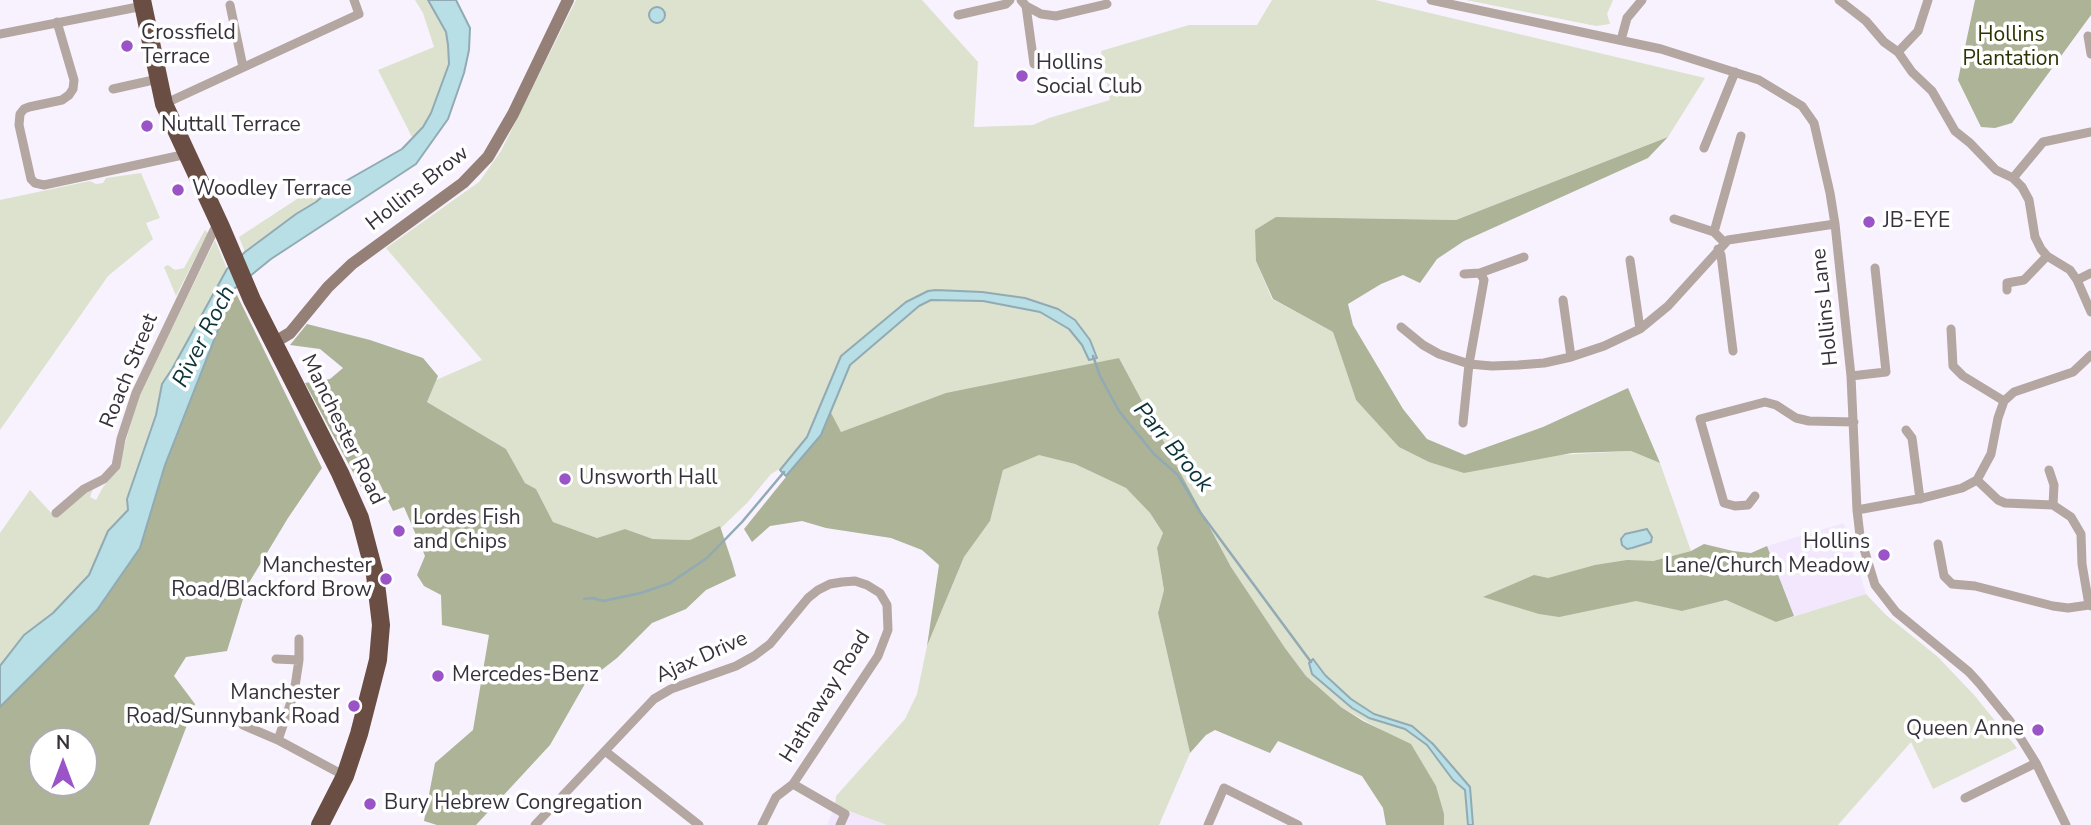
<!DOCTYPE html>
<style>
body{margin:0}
#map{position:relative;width:2091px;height:825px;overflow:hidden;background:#f7f2fd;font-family:"Nunito Sans",sans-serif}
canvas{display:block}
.north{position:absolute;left:28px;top:727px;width:70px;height:70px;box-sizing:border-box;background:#fff;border:2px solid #afadb1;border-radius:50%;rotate:0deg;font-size:19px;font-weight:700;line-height:28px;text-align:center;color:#37313c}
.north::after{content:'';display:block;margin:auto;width:24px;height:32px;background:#9a54c8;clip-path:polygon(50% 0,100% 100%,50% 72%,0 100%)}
</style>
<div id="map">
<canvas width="2091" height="825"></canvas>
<div class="north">N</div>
</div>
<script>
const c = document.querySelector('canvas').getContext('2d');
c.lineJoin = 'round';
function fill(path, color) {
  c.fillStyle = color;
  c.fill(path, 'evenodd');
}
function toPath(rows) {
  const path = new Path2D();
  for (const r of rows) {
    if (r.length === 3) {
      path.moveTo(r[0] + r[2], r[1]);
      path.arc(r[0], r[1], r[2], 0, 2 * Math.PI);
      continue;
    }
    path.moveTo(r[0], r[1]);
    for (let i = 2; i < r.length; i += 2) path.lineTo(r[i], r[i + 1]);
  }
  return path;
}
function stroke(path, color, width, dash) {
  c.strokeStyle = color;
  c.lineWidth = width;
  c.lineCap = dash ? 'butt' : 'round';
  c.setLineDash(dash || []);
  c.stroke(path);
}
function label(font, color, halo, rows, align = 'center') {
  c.font = font + ' "Nunito Sans",sans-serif';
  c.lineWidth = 7;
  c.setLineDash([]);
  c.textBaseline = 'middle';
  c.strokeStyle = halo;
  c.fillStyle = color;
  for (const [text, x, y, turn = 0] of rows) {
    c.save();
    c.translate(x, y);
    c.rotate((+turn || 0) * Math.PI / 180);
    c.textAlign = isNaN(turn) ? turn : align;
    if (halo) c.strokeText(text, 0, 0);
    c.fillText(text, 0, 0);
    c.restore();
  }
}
fill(toPath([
 [1844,523,1866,594,1794,616,1767,546],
 [835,806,887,825,827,825]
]), '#f2e7fd');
fill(toPath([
 [415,0,428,0,446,32,449,64,431,113,423,127,412,137,378,70,434,47,423,13],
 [576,0,922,0,978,62,974,127,1033,125,1049,118,1110,100,1101,51,1189,25,1257,25,1272,0,1375,0,1705,78,1668,137,1456,220,1276,217,1256,261,1272,299,1333,332,1356,400,1429,462,1631,451,1660,463,1691,551,1653,561,1682,611,1726,600,1776,622,1866,594,1886,615,1938,657,1975,696,2017,748,1933,789,1911,742,1838,825,1444,825,1444,814,1385,732,1341,707,1306,676,1285,648,1231,567,1119,358,841,432,771,474,747,503,721,528,690,540,653,539,625,529,597,538,553,522,536,489,525,483,506,449,427,402,436,380,482,360,386,248,479,182,501,151],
 [1466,0,1613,0,1607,14,1610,24,1596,26],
 [141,173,160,218,146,223,153,239,108,276,0,430,0,200,90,181,96,184,103,183,106,178],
 [326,180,330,190,316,202,296,214,245,252,239,237],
 [205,230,208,233,176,296,164,267,168,265,175,270,184,268],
 [215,240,227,269,172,369,162,384,156,415,127,499,128,510,108,531,89,575,53,613,24,635,0,666,0,533,30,490,54,516,94,486,90,497,96,500,103,487,117,471,139,396],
 [1039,454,1075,464,1126,488,1150,513,1163,533,1157,548,1164,590,1158,613,1190,753,1159,825,887,825,835,806,836,796,905,719,917,694,927,646,964,557,990,521,1003,470]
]), '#dde2ce');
fill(toPath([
 [1975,0,2091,0,2091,15,2012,123,1995,128,1981,127,1958,80],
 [1668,137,1648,158,1464,241,1437,259,1420,283,1403,275,1381,284,1348,304,1353,325,1403,409,1427,439,1465,455,1543,427,1628,388,1660,463,1631,451,1572,453,1464,473,1429,462,1399,447,1356,400,1333,332,1273,299,1256,261,1255,230,1276,217,1456,220],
 [234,289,322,468,288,518,247,586,227,651,186,657,174,676,195,704,149,825,0,825,0,707,140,548,165,465],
 [42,741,84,741,84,783,42,783],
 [307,324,370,340,423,358,438,376,427,402,506,449,525,483,536,489,553,522,597,538,625,529,653,539,690,540,720,526,732,562,736,576,706,590,686,609,652,623,617,658,586,682,550,745,476,825,437,825,424,821,435,763,473,730,489,635,442,625,441,595,424,586,417,575,425,556,404,507,393,511,378,480,361,487,305,383,330,379,343,368,320,349,290,345],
 [1119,358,1231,567,1285,648,1306,676,1341,707,1363,721,1411,744,1436,786,1444,814,1444,825,1386,825,1383,808,1362,776,1278,741,1270,753,1215,730,1206,735,1190,753,1158,613,1164,590,1157,548,1163,533,1150,513,1126,488,1075,464,1039,455,1003,470,990,521,964,557,927,646,939,565,922,550,891,538,826,528,802,521,770,526,752,542,744,529,815,441,829,409,841,432,946,393],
 [1704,544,1733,551,1751,553,1767,546,1794,616,1776,622,1726,600,1682,611,1636,601,1559,617,1539,614,1483,597,1534,575,1548,578,1595,565,1627,560,1653,561,1691,551]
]), '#acb396');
const water = toPath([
 [428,0,456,0,470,28,469,50,464,73,448,119,416,164,271,259,234,289,165,465,140,548,97,610,0,707,0,666,24,635,53,613,89,575,108,531,128,510,127,499,156,415,162,384,172,369,227,269,245,252,296,214,316,202,330,190,402,149,423,127,431,113,449,64,448,45,446,32,428,0],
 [657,15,8],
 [936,290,982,292,1025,298,1058,309,1075,320,1090,340,1097,358,1089,360,1082,345,1069,329,1040,312,983,301,931,300,919,306,850,365,821,435,786,476,780,470,807,437,841,356,906,302,928,291,936,290],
 [1647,529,1652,537,1651,542,1632,548,1627,549,1622,545,1621,539,1625,534,1647,529],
 [1313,659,1325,675,1351,699,1374,714,1412,726,1433,744,1470,787,1473,825,1468,825,1465,790,1453,780,1427,745,1405,729,1369,718,1352,708,1312,674,1309,663,1313,659]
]);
fill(water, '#b8dee6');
stroke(water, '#91aab3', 2);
stroke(toPath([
 [1093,356,1100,376,1119,411,1154,454,1178,475,1200,512,1311,662],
 [584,599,593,598,603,601,641,593,670,583,707,558,742,522,784,472]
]), '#91aab3', 2.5);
stroke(toPath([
 [1021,0,1026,6,1034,64],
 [1431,0,1661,49,1759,80,1802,106,1814,123,1830,193,1835,224,1851,376,1857,510,1860,536,1875,585,1896,612,1969,672,1979,683,2010,721,2036,763,2066,825],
 [1839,0,1866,21,1884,42,1898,52,1912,72,1932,91,1955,131,1970,143,1996,170,2013,178,2022,187,2029,200,2035,237,2041,249,2047,256,2070,270,2077,280,2091,312],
 [230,5,243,67],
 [1026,6,1041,14,1056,16,1107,4],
 [958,15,1006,4,1010,0],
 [57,22,74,80,73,89,69,95,62,100,29,107,24,109,20,114,19,125,31,179,35,183,44,185,187,154],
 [0,34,143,6],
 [2088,36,2091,54],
 [1621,40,1627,18,1642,0],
 [1898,52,1918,31,1928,0],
 [113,89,158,79],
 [164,104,359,14,354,0],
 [1704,148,1735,72],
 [2013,178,2043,142,2091,132],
 [1674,219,1714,232,1724,242],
 [1714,232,1741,136],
 [1718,249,1721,255,1733,351],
 [1630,260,1640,329],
 [1464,274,1480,273],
 [2077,280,2091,273],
 [2007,290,2007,283,2024,280,2047,256],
 [1563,300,1571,357],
 [1401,327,1423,345,1439,354,1469,364,1492,366,1518,365,1544,363,1571,357,1604,346,1640,329,1668,306,1728,240,1835,224],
 [1951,329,1953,366,1963,376,2004,401],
 [1851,376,1886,372,1875,268],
 [1463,423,1469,364,1484,280,1480,273,1524,257],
 [1906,430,1912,438,1920,499],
 [2049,470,2054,485,2053,505],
 [1977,480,1998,500,2005,503,2053,505,2071,517,2081,534,2082,564,2089,605,2091,606],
 [1755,496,1748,505,1735,506,1724,503,1700,419,1765,402,1776,405,1796,418,1809,421,1854,422],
 [1857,510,1923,498,1962,488,1977,480,1991,454,1998,418,2004,401,2014,392,2073,372,2091,355],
 [56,513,84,489,104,479,116,466,121,439,136,393,214,230,221,227],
 [1938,544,1944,576,1952,584,1975,586,2053,606,2068,608,2089,605],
 [276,659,299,660],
 [243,725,278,740,345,776],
 [278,740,294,693,299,660,299,639],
 [605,751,699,825],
 [793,784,845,814,840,825],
 [1965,798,2036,763],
 [535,825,654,699,671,689,736,666,754,656,770,644,808,598,818,590,830,584,842,582,855,581,867,585,880,593,887,605,888,630,878,656,793,784,776,797,762,825],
 [1208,825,1224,788,1298,825]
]), '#b4a6a0', 9);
stroke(toPath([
 [275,342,290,333,328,287,352,264,463,183,488,157,513,114,568,0]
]), '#958078', 12);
stroke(toPath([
 [142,0,164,104,221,227,252,300,340,473,360,518,375,575,381,625,378,660,359,734,345,776,320,825]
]), '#6a4e44', 18);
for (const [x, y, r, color] of [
 [127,46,7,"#9a54c8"],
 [1022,76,7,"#9a54c8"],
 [147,126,7,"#9a54c8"],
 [178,190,7,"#9a54c8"],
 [1869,222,7,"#9a54c8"],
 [565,479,7,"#9a54c8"],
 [399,531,7,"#9a54c8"],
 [1884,555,7,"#9a54c8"],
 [386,579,7,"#9a54c8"],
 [438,676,7,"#9a54c8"],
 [354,706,7,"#9a54c8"],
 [2038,730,7,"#9a54c8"],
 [370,804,7,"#9a54c8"]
]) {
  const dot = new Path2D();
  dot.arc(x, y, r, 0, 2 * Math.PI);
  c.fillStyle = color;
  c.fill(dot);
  stroke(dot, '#fff', 2.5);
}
label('21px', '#37313c', '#fff', [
 ["Crossfield",141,34],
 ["Terrace",141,58],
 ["Hollins",1036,64],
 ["Social Club",1036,88],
 ["Nuttall Terrace",161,126],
 ["Woodley Terrace",192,190],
 ["JB-EYE",1883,222],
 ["Unsworth Hall",579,479],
 ["Lordes Fish",413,519],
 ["and Chips",413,543],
 ["Hollins",1870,543,"right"],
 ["Lane/Church Meadow",1870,567,"right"],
 ["Manchester",372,567,"right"],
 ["Road/Blackford Brow",372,591,"right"],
 ["Mercedes-Benz",452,676],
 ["Manchester",340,694,"right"],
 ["Road/Sunnybank Road",340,718,"right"],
 ["Queen Anne",2024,730,"right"],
 ["Bury Hebrew Congregation",384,804]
], 'left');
label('21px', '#2b3300', '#fff', [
 ["Hollins",2011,36],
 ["Plantation",2011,60]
]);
label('21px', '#37313c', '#fff', [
 ["Hollins Brow",418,189,-38],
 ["Hollins Lane",1826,307,-96],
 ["Roach Street",130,371,-68],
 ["Manchester Road",342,430,64],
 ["Ajax Drive",702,658,-24],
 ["Hathaway Road",826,697,-58]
]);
label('italic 23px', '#0c3239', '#fff', [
 ["River Roch",205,337,-63],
 ["Parr Brook",1172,448,50]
]);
</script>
